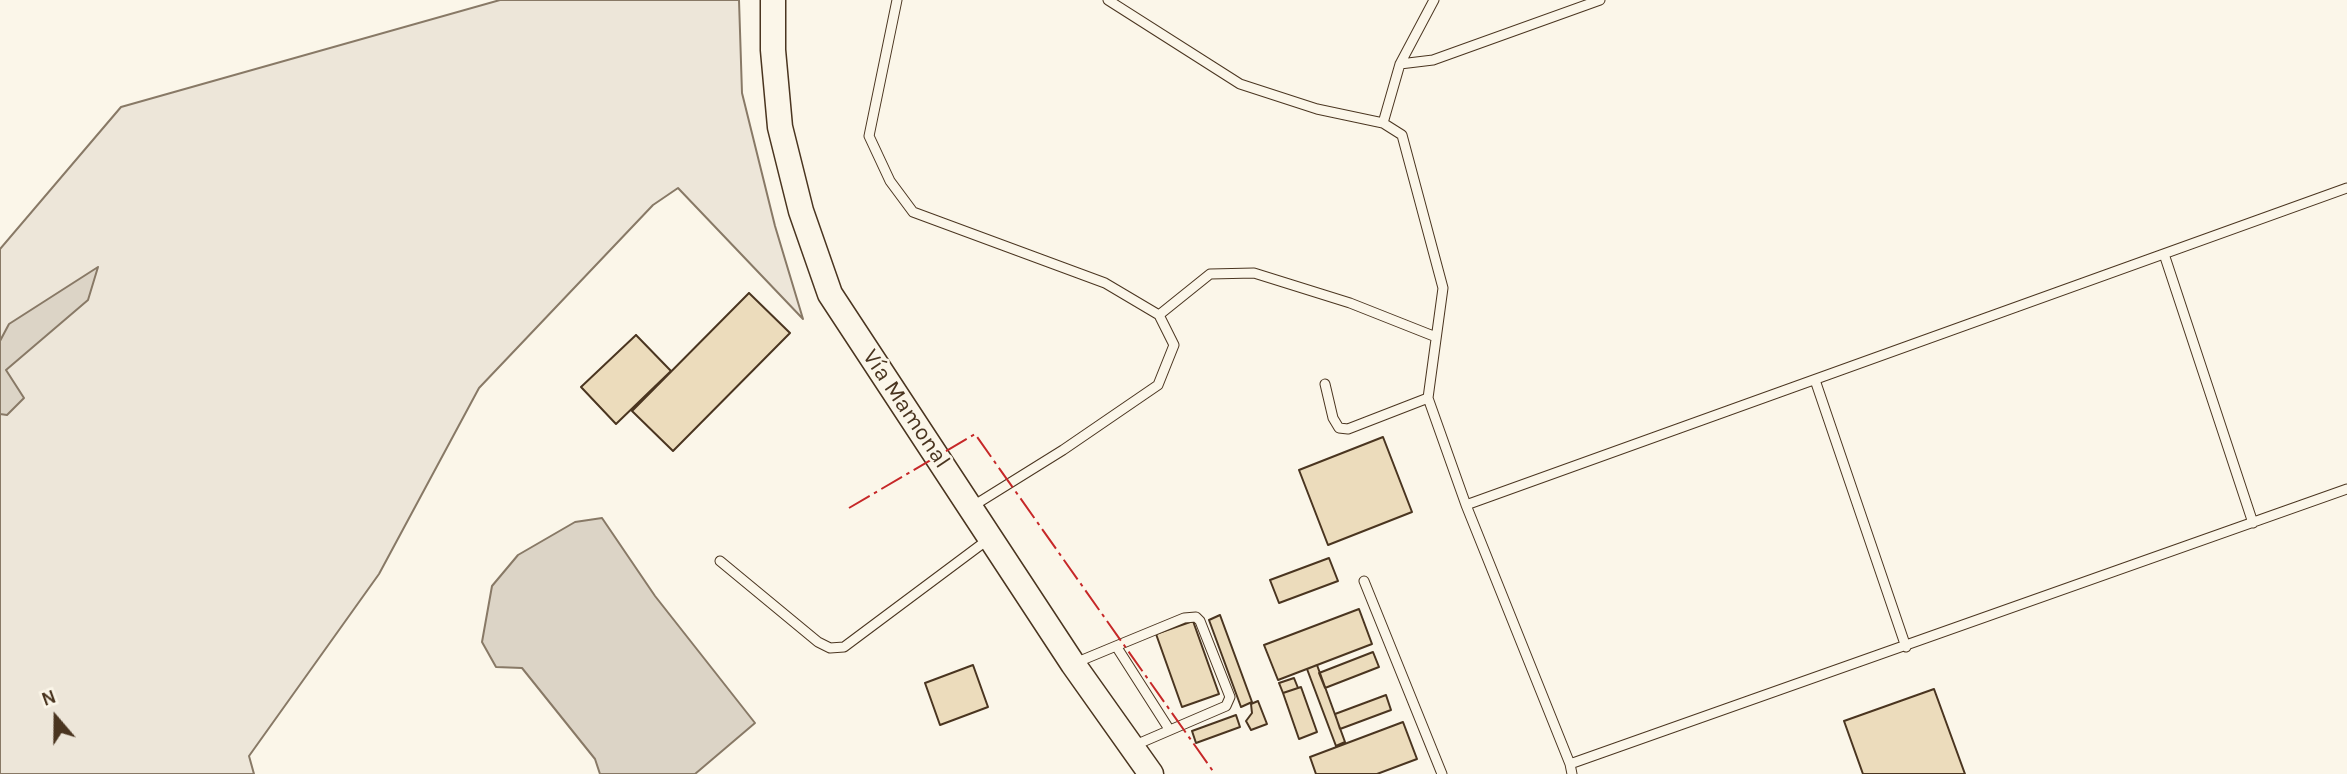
<!DOCTYPE html>
<meta charset="utf-8">
<style>
body{margin:0}
#map{position:relative;width:2347px;height:774px;overflow:hidden;background:#fbf6e9;font-family:Karla,sans-serif}
canvas{display:block}
.north{position:absolute;left:21px;top:683px;width:70px;height:70px;-webkit-text-stroke:5px #fbf6e9;paint-order:stroke;rotate:340deg;font-size:19px;font-weight:700;line-height:28px;text-align:center;color:#4a3520}
.north::after{content:'';display:block;margin:auto;width:24px;height:32px;background:#4a3520;clip-path:polygon(50% 0,100% 100%,50% 72%,0 100%)}
</style>
<div id="map">
<canvas width="2347" height="774"></canvas>
<div class="north">N</div>
</div>
<script>
const c = document.querySelector('canvas').getContext('2d');
c.lineJoin = 'round';
function fill(path, color) {
  c.fillStyle = color;
  c.fill(path, 'evenodd');
}
function toPath(rows) {
  const path = new Path2D();
  for (const r of rows) {
    path.moveTo(r[0], r[1]);
    for (let i = 2; i < r.length; i += 2) path.lineTo(r[i], r[i + 1]);
  }
  return path;
}
function stroke(path, color, width, dash) {
  c.strokeStyle = color;
  c.lineWidth = width;
  c.lineCap = dash ? 'butt' : 'round';
  c.setLineDash(dash || []);
  c.stroke(path);
}
function label(font, color, halo, rows, align = 'center') {
  c.font = font + ' Karla,sans-serif';
  c.lineWidth = 5;
  c.setLineDash([]);
  c.textBaseline = 'middle';
  c.strokeStyle = halo;
  c.fillStyle = color;
  for (const [text, x, y, turn = 0] of rows) {
    c.save();
    c.translate(x, y);
    c.rotate((+turn || 0) * Math.PI / 180);
    c.textAlign = isNaN(turn) ? turn : align;
    if (halo) c.strokeText(text, 0, 0);
    c.fillText(text, 0, 0);
    c.restore();
  }
}
const green = toPath([
 [500,0,739,0,742,93,775,226,803,319,678,188,653,205,479,388,379,574,249,756,254,774,0,774,0,249,121,107,500,0]
]);
fill(green, '#ede6d9');
stroke(green, '#887966', 2);
const water = toPath([
 [98,267,88,300,6,370,24,398,7,415,0,414,0,341,9,324,98,267],
 [602,518,655,596,755,723,695,774,600,774,595,759,522,668,496,667,482,642,492,586,518,555,575,522,602,518]
]);
fill(water, '#dcd4c6');
stroke(water, '#887966', 2);
const building = toPath([
 [749,293,790,333,673,451,632,411,749,293],
 [636,335,671,371,616,424,581,387,636,335],
 [1383,437,1412,512,1328,545,1299,470,1383,437],
 [1329,558,1338,581,1279,603,1270,580,1329,558],
 [1359,609,1372,644,1278,680,1264,645,1359,609],
 [1220,615,1252,702,1241,707,1209,620,1220,615],
 [1193,621,1219,694,1182,707,1156,634,1193,621],
 [1373,652,1379,667,1325,688,1319,673,1373,652],
 [973,665,988,707,940,725,925,683,973,665],
 [1317,665,1345,742,1336,746,1307,669,1317,665],
 [1294,678,1298,688,1283,693,1279,683,1294,678],
 [1301,687,1317,732,1299,739,1283,693,1301,687],
 [1934,689,1965,774,1863,774,1844,721,1934,689],
 [1386,695,1391,710,1340,729,1335,714,1386,695],
 [1258,701,1267,724,1251,730,1246,721,1252,713,1251,704,1258,701],
 [1236,715,1240,727,1196,743,1192,731,1236,715],
 [1403,722,1417,759,1377,774,1316,774,1310,757,1403,722]
]);
fill(building, '#ecdcbc');
stroke(building, '#4a3520', 2);
const lane = toPath([
 [897,0,869,136,890,181,913,212,1105,283,1159,315,1174,345,1158,385,1063,450,973,506],
 [1108,0,1240,84,1317,109,1383,123,1400,64,1434,0],
 [1400,64,1433,60,1600,0],
 [1383,123,1402,135,1443,288,1428,398,1466,505,1570,764,1572,774],
 [2164,254,2253,523],
 [1159,315,1210,274,1254,273,1350,303,1436,337],
 [1815,380,1906,647],
 [1325,384,1333,418,1339,428,1348,429,1428,398],
 [1466,505,2347,188],
 [720,561,818,642,830,648,844,647,990,538],
 [1364,581,1442,774],
 [1116,646,1184,618,1196,617,1200,621,1230,697,1226,706,1133,746],
 [1075,663,1116,646,1169,729],
 [1570,764,2347,489]
]);
const secondary = toPath([
 [773,0,773,50,780,127,801,211,830,294,1073,664,1151,774]
]);
stroke(lane, '#4a3520', 11);
stroke(secondary, '#4a3520', 27);
stroke(lane, '#fbf6e9', 9);
stroke(secondary, '#fbf6e9', 24);
stroke(toPath([
 [849,508,975,434,1215,774]
]), '#c62828', 2, [24, 5, 3.5, 5]);
label('23px', '#4a3520', '#fbf6e9', [
 ["Vía Mamonal",906,409,56]
]);
</script>
